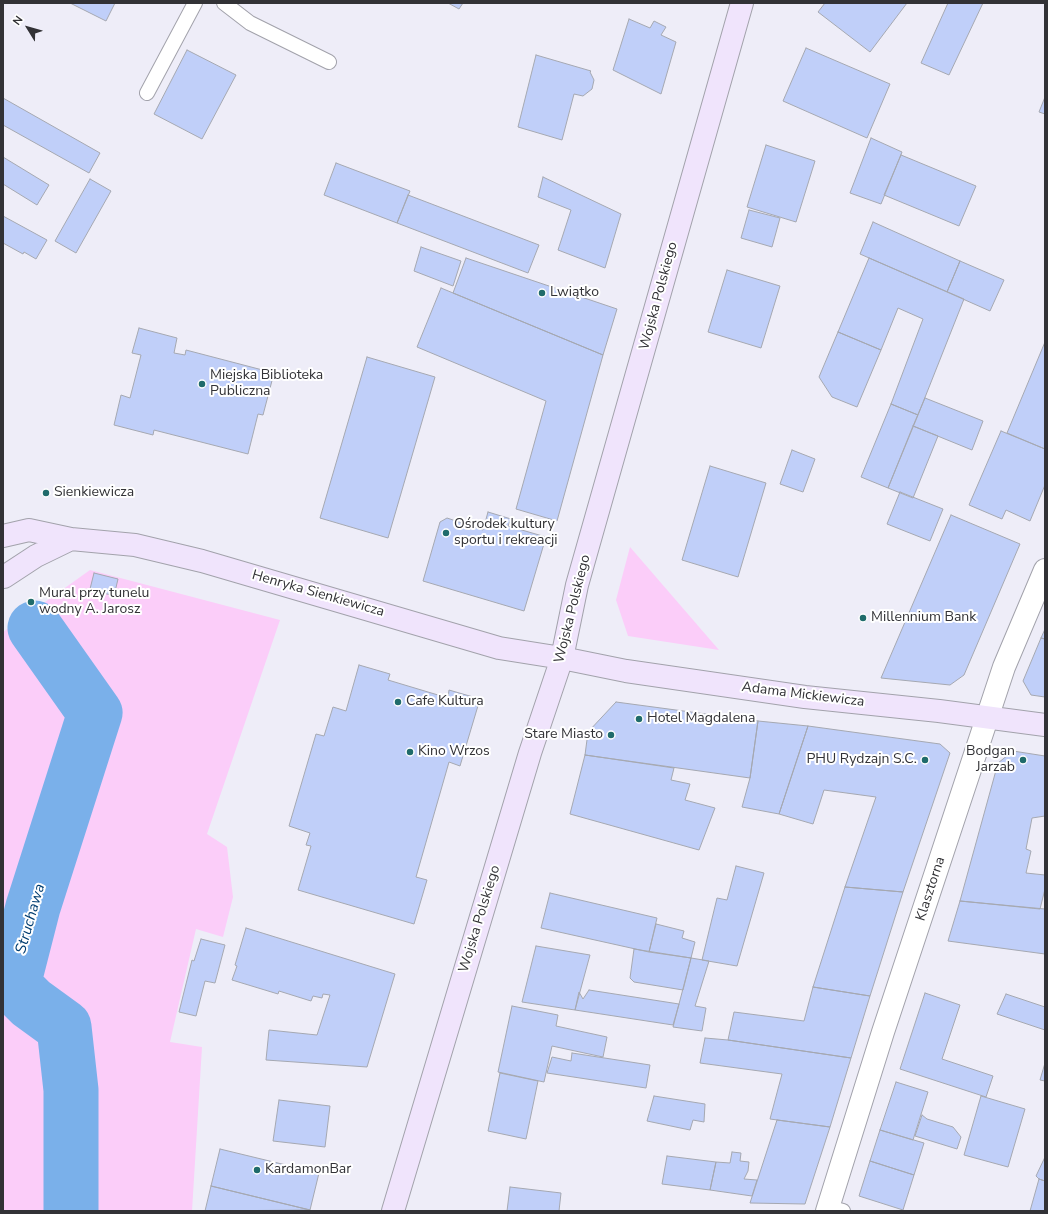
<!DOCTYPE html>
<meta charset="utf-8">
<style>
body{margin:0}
#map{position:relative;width:1048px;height:1214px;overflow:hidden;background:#eeedf8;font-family:"Nunito Sans",sans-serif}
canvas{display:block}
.frame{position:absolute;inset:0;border:4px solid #323236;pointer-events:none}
.north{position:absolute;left:8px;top:8px;width:40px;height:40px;-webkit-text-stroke:3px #fff;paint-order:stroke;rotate:307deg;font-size:11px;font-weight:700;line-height:16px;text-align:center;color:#323236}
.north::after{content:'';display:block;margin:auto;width:14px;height:18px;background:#323236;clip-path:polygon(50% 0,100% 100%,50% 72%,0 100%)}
</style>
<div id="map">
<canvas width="1048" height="1214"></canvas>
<div class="frame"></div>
<div class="north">N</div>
</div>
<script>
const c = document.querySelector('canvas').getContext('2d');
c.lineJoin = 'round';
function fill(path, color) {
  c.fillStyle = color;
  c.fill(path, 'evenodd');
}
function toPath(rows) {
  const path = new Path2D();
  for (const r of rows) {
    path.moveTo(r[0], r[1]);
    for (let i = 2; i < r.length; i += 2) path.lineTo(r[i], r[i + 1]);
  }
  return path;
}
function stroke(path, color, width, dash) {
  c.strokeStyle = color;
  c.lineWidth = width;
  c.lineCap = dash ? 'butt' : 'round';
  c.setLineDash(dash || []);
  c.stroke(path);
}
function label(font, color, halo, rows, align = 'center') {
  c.font = font + ' "Nunito Sans",sans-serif';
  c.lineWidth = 4;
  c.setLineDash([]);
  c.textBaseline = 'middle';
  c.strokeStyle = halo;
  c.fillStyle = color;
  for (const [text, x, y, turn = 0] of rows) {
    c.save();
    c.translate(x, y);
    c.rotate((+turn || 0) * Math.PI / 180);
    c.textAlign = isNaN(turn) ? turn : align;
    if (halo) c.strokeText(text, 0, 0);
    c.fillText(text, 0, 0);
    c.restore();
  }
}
fill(toPath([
 [630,547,719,650,628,636,616,600],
 [90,570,280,620,207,834,227,847,233,897,223,937,196,929,170,1042,202,1047,192,1211,3,1211,3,632]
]), '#fbcdf9');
stroke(toPath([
 [35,628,95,713,33,907,13,985,31,1003,64,1027,71,1090,71,1211]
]), '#7ab0ea', 55);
const building = toPath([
 [70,3,115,3,106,21,70,3],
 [448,3,463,3,459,9,448,3],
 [825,3,907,3,870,52,818,12,825,3],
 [948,3,983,3,949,75,921,63,948,3],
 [629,19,650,28,654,21,666,27,661,35,676,42,661,94,613,70,629,19],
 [806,48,890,84,867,138,783,101,806,48],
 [187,50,236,75,202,139,154,114,187,50],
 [536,55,591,71,590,72,594,80,592,89,583,96,574,94,562,140,518,127,536,55],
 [1045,97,1045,114,1039,112,1045,97],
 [3,98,100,153,89,173,3,125,3,98],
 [871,138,902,152,881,204,850,193,871,138],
 [766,145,815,161,796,222,747,207,766,145],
 [901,155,976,186,959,226,884,195,901,155],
 [3,157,49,185,37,205,3,184,3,157],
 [336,163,410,191,397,223,324,195,336,163],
 [543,177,621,214,605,268,558,250,571,210,538,197,543,177],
 [90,179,111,191,76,253,55,241,90,179],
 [408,195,539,245,528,273,397,223,408,195],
 [749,210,780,218,772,247,741,238,749,210],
 [3,216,47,240,36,259,24,252,23,254,3,243,3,216],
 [873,222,960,261,947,292,860,254,873,222],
 [421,247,461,261,453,286,414,271,421,247],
 [466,258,617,309,603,355,453,293,466,258],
 [869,258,964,299,918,415,891,404,923,319,898,308,881,350,838,332,869,258],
 [960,261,1004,280,990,311,947,292,960,261],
 [727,270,780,286,761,348,708,332,727,270],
 [441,288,603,355,557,521,516,509,546,401,417,347,441,288],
 [139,328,177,338,174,353,185,355,186,350,274,373,263,415,258,414,248,454,154,430,153,435,114,425,121,395,130,398,141,355,132,353,139,328],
 [838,332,881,350,857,407,832,397,819,377,838,332],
 [1045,342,1045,449,1007,433,1045,342],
 [367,357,435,377,388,538,320,518,367,357],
 [925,398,983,421,972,450,913,426,925,398],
 [891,404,918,415,888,488,861,477,891,404],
 [913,426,938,436,913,498,888,488,913,426],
 [1001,431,1045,449,1045,485,1030,521,1006,510,1002,519,969,505,1001,431],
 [792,450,815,459,803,492,780,484,792,450],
 [710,466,766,483,738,577,682,560,710,466],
 [900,492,943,509,930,541,887,524,900,492],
 [488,512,511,519,508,526,546,537,524,611,423,581,440,522,447,518,483,530,488,512],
 [951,515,1020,544,964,675,950,685,881,678,951,515],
 [94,573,118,579,114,596,90,589,94,573],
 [1045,629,1045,639,1041,638,1045,629],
 [1041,638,1045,639,1045,697,1031,695,1023,681,1041,638],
 [359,665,390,674,388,680,448,698,449,690,480,699,460,766,449,762,416,877,427,880,414,924,298,890,311,846,306,845,310,833,289,826,316,734,324,736,333,707,346,711,359,665],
 [616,702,758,721,750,778,585,755,588,732,616,702],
 [758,721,808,726,779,814,742,807,750,778,758,721],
 [808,726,940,744,950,753,903,892,845,887,876,797,824,790,813,824,779,814,808,726],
 [1013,751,1045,756,1045,816,1032,818,1026,849,1031,851,1026,873,1045,875,1045,889,1040,909,960,901,998,763,1013,751],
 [585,755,674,768,671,780,690,784,685,800,715,808,699,850,570,814,585,755],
 [736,866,764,873,737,966,702,960,717,898,727,900,736,866],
 [845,887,903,892,870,996,813,987,845,887],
 [550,893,657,918,649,952,541,928,550,893],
 [960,901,1045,909,1045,954,948,941,960,901],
 [656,924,684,931,682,938,695,942,691,958,649,952,656,924],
 [246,928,395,974,367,1067,266,1060,269,1030,317,1035,330,995,323,994,322,998,313,996,311,1001,279,991,278,994,232,980,237,966,235,965,246,928],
 [201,939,225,945,215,983,205,981,196,1016,179,1012,192,960,194,961,201,939],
 [536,946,590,955,575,1010,522,1002,536,946],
 [634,949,691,958,683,990,634,982,630,978,634,949],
 [691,958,709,961,695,1006,706,1008,702,1031,673,1027,691,958],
 [813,987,870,996,851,1058,728,1040,734,1012,804,1021,813,987],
 [589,990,679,1004,673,1025,575,1010,579,992,583,999,589,990],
 [925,993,960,1005,942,1059,993,1076,986,1097,900,1069,925,993],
 [1006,994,1045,1007,1045,1030,997,1014,1006,994],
 [512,1006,558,1015,556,1026,607,1037,603,1057,552,1046,544,1082,498,1072,512,1006],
 [705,1038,728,1040,851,1058,830,1127,770,1119,782,1074,700,1063,705,1038],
 [572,1053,650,1065,646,1088,547,1073,552,1057,571,1061,572,1053],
 [1045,1063,1045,1081,1040,1080,1045,1063],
 [500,1073,538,1081,526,1139,488,1131,500,1073],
 [896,1082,928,1092,913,1140,880,1130,896,1082],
 [654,1096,705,1104,704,1122,693,1120,690,1130,647,1121,654,1096],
 [981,1096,1025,1109,1008,1167,964,1155,981,1096],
 [279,1100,330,1106,325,1147,273,1141,279,1100],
 [922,1115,927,1119,953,1127,961,1137,957,1149,915,1136,922,1115],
 [777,1120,830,1127,805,1204,750,1203,777,1120],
 [880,1130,924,1143,914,1175,870,1161,880,1130],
 [220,1149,319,1173,310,1210,211,1186,220,1149],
 [732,1152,741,1153,740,1161,749,1162,748,1171,744,1179,757,1180,752,1196,710,1190,716,1162,730,1163,732,1152],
 [667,1156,716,1162,710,1190,662,1184,667,1156],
 [1045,1157,1045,1181,1039,1179,1036,1176,1045,1157],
 [870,1161,914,1175,903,1210,859,1196,870,1161],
 [1039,1179,1045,1181,1045,1211,1030,1211,1039,1179],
 [211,1186,310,1210,205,1211,211,1186],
 [510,1187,561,1193,559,1211,507,1211,510,1187]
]);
fill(building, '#c0cff9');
stroke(building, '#a5a8b1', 1);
const lane = toPath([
 [224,3,250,23,329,62],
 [147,93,195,3],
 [828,1207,843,1211]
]);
const street = toPath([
 [827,1211,883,1032,1004,667,1045,570]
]);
const secondary = toPath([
 [3,536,29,530,71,539,135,545,202,561,499,648,562,658,626,671,805,697,939,711,1045,725],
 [4,577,36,556,71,539],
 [393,1211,530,753,562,658,577,585,742,3]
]);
stroke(lane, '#a2a2ab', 16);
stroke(street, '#a2a2ab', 24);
stroke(secondary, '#a2a2ab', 24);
stroke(lane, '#fff', 14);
stroke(street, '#fff', 22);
stroke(secondary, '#f0e4fc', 22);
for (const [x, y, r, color] of [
 [542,293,4,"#1f6b6b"],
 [202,384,4,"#1f6b6b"],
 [46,493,4,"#1f6b6b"],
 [446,533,4,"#1f6b6b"],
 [31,602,4,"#1f6b6b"],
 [863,618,4,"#1f6b6b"],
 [398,702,4,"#1f6b6b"],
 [639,719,4,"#1f6b6b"],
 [611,735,4,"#1f6b6b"],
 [410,752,4,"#1f6b6b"],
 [925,760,4,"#1f6b6b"],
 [1023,760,4,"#1f6b6b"],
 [257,1170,4,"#1f6b6b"]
]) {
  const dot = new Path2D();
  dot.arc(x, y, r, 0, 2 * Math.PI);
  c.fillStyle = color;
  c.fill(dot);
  stroke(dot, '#fff', 1.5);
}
label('14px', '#323236', '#fff', [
 ["Lwiątko",550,293],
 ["Miejska Biblioteka",210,376],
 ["Publiczna",210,392],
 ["Sienkiewicza",54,493],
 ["Ośrodek kultury",454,525],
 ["sportu i rekreacji",454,541],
 ["Mural przy tunelu",39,594],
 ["wodny A. Jarosz",39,610],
 ["Millennium Bank",871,618],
 ["Cafe Kultura",406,702],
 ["Hotel Magdalena",647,719],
 ["Stare Miasto",603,735,"right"],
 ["Kino Wrzos",418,752],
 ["Bodgan",1015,752,"right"],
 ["Jarzab",1015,768,"right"],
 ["PHU Rydzajn S.C.",917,760,"right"],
 ["KardamonBar",265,1170]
], 'left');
label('14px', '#323236', '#fff', [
 ["Wojska Polskiego",659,296,-75],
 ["Henryka Sienkiewicza",318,594,16],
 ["Wojska Polskiego",573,609,-76],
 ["Adama Mickiewicza",803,695,7],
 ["Klasztorna",931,889,-72],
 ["Wojska Polskiego",480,919,-73]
]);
label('italic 15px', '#003d71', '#fff', [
 ["Struchawa",31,919,-74]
]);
</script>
